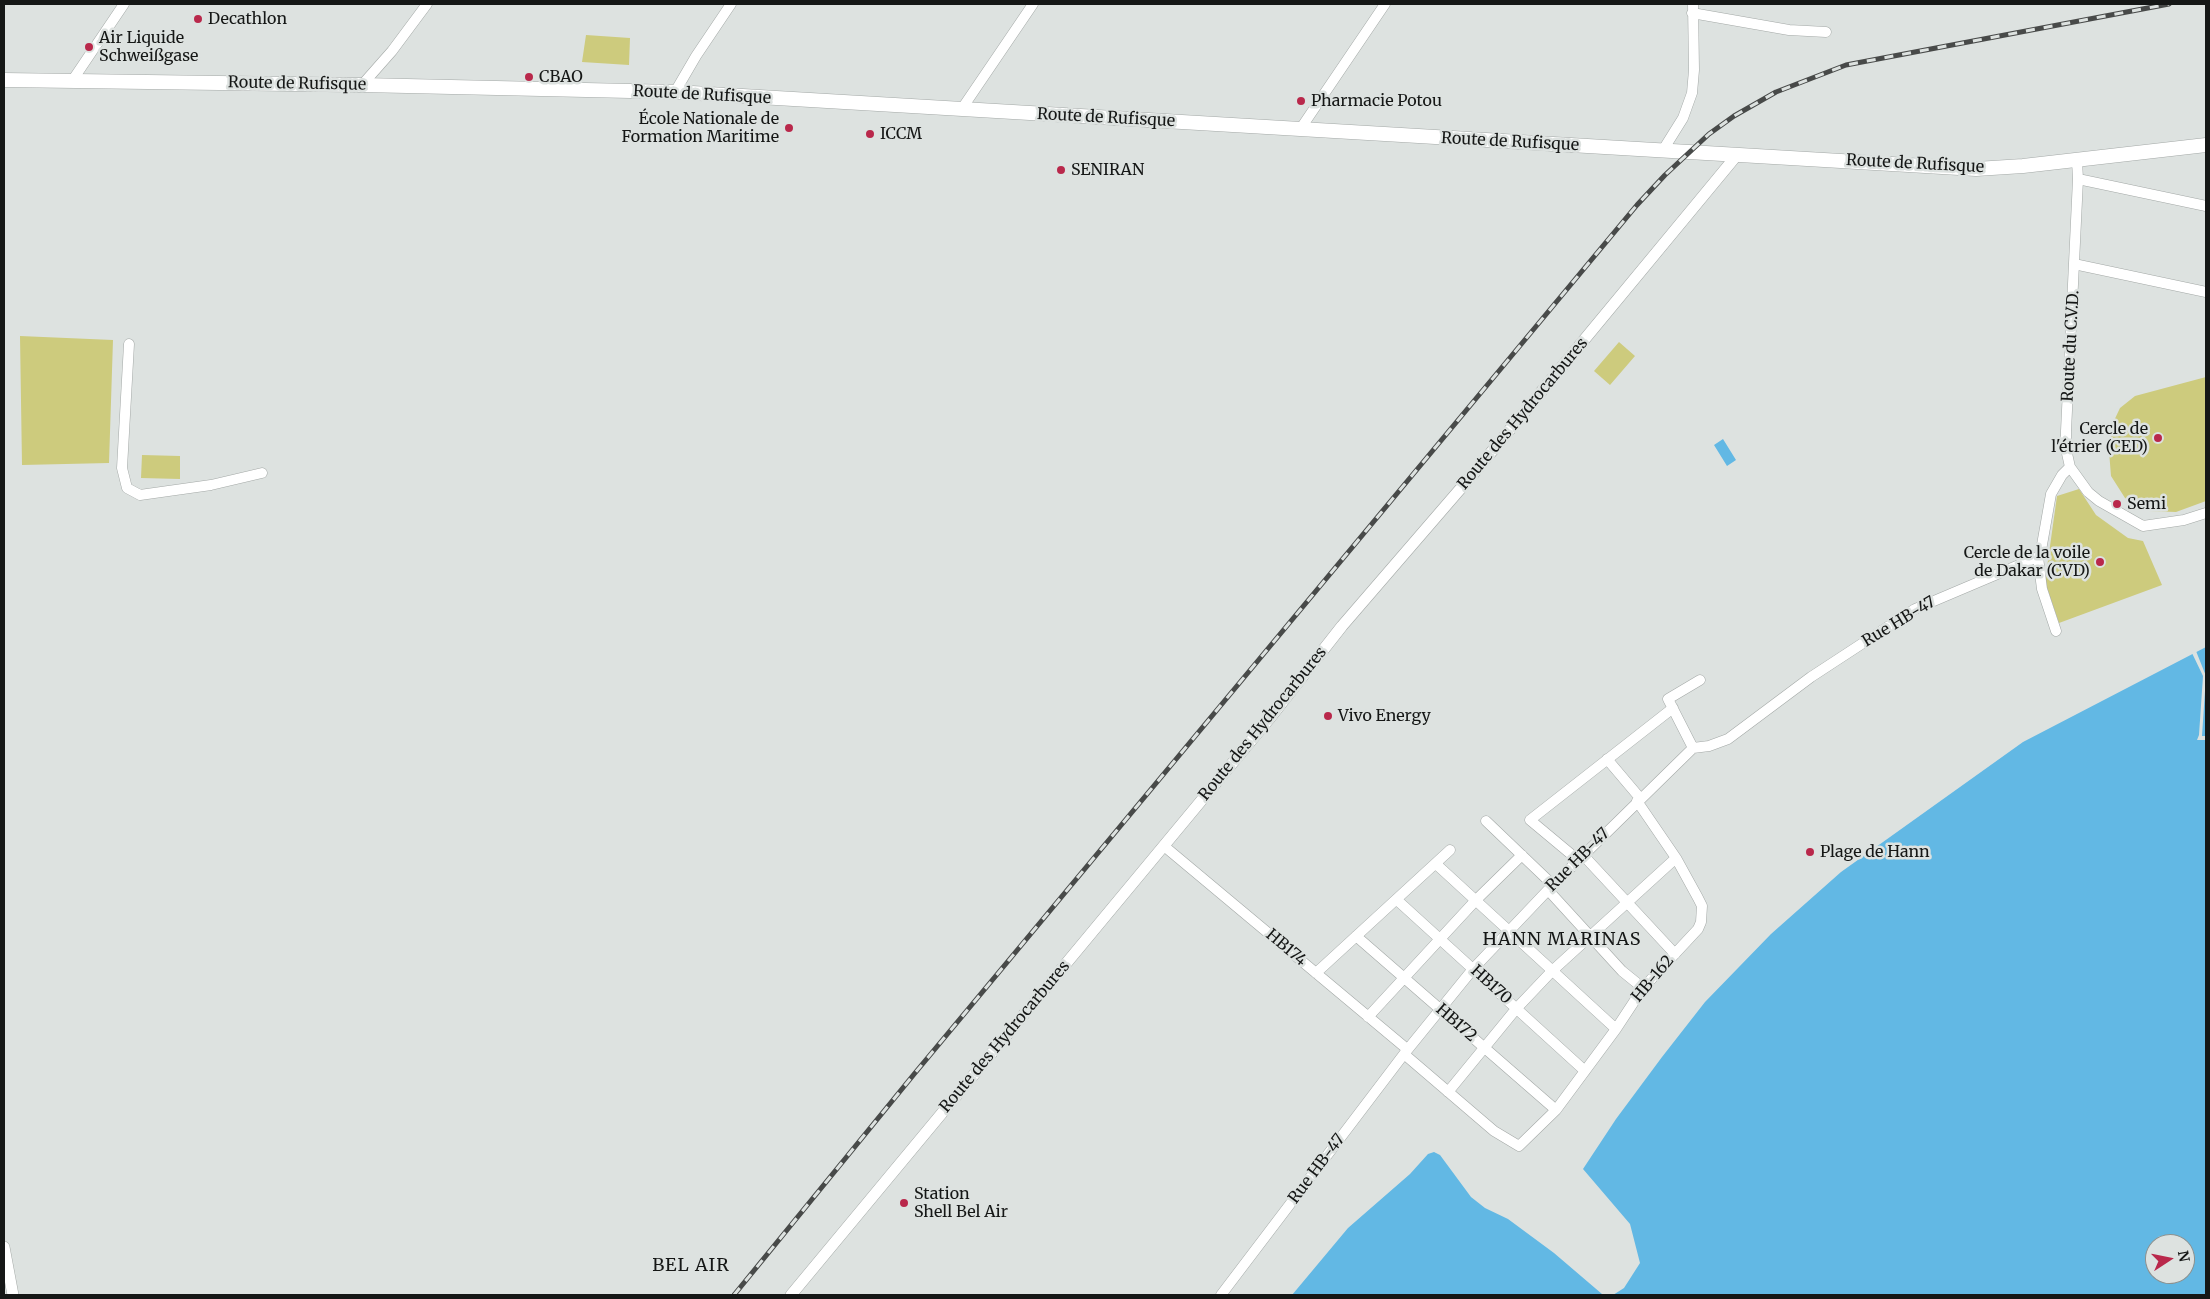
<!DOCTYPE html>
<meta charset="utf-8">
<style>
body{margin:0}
#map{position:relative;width:2210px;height:1299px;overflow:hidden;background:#dde2e0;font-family:Merriweather,serif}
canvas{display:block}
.frame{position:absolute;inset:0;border:5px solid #151716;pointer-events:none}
.north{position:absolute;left:2145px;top:1234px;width:50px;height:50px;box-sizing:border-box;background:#dde2e0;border:1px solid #8d918f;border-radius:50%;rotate:79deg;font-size:14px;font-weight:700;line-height:20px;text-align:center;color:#151716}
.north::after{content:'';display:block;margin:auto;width:18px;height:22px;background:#b9284b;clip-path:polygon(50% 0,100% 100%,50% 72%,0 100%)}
</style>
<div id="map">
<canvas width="2210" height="1299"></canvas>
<div class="frame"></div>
<div class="north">N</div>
</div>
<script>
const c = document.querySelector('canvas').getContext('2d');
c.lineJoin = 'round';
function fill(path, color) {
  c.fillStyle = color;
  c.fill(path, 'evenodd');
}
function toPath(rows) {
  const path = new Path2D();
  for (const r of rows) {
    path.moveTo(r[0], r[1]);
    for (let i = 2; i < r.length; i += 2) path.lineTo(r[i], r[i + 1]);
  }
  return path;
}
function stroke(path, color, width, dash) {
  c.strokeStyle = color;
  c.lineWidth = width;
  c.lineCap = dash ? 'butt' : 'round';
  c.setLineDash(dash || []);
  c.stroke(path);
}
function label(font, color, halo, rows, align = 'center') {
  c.font = font + ' Merriweather,serif';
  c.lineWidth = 5;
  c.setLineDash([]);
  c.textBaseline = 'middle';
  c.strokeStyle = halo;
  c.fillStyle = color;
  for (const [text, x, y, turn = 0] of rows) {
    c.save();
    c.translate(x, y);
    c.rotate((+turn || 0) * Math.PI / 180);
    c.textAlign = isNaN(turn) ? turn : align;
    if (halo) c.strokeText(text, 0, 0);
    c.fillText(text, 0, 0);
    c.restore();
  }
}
fill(toPath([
 [586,35,630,38,629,65,582,62],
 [20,336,113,340,109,463,22,465],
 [1619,342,1635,356,1610,385,1594,371],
 [2206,377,2206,501,2176,512,2148,511,2125,498,2111,476,2109,451,2112,425,2120,408,2135,396],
 [142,455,180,456,180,479,141,478],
 [2079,489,2096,515,2128,538,2143,541,2162,585,2059,623,2045,582,2057,496]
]), '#cdcb7d');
fill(toPath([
 [1723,439,1736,460,1727,466,1714,445],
 [2206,647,2206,1295,1292,1295,1348,1228,1410,1174,1428,1154,1434,1152,1440,1155,1471,1197,1485,1208,1508,1219,1554,1253,1602,1294,1613,1295,1624,1288,1640,1263,1630,1224,1583,1169,1616,1119,1662,1057,1705,1002,1771,934,1841,872,2023,742],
 [2155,1244,2185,1244,2185,1274,2155,1274]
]), '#62b8e4');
fill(toPath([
 [2196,651,2206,676,2202,736,2205,736,2205,740,2197,740,2199,735,2203,676,2192,653]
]), '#dde2e0');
const minor = toPath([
 [1692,13,1789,30,1826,32],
 [72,81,124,4],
 [362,85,392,51,427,4],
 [675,92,696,56,731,4],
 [961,110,1033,4],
 [1301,128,1385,4],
 [1663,150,1683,118,1692,93,1694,70,1693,4],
 [2078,179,2206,206],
 [2074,264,2206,292],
 [129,344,122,468,127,488,140,495,211,485,262,473],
 [2070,467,2088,492,2099,501,2143,526,2184,520,2206,513],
 [2038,557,2042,589,2056,631],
 [1693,748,1668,699,1700,680],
 [1607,759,1640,798],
 [1486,821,1553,885],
 [1164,846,1407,1049],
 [1583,855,1675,954],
 [1578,860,1530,820,1673,708],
 [1436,864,1616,1029],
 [1548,890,1622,971,1643,988],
 [1397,900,1585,1071],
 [1356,936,1556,1110],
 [1316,973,1450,850],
 [1368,1017,1476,900,1522,855],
 [1404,1054,1494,1131,1519,1146,1556,1110,1616,1029,1643,988,1698,929,1701,922,1702,906,1698,898,1676,858,1637,801],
 [1448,1092,1516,1009,1552,971,1676,858],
 [1221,1295,1404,1054,1473,969,1548,890,1693,748,1709,746,1728,739,1811,677,1915,609,2040,556,2051,494,2062,475,2070,467,2066,449,2066,431,2078,179,2077,161]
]);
const tertiary = toPath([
 [4,1247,13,1295],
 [791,1295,1269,719,1342,626,1474,473,1737,155]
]);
const secondary = toPath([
 [4,80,362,85,675,92,1976,169,2023,166,2206,145]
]);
stroke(minor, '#a3a8a6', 11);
stroke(tertiary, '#a3a8a6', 12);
stroke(secondary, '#a3a8a6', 15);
stroke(minor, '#fff', 10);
stroke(tertiary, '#fff', 11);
stroke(secondary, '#fff', 14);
const rail = toPath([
 [734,1295,915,1073,1637,205,1665,175,1709,134,1734,116,1776,92,1846,65,2169,4]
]);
stroke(rail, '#484a49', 5);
stroke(rail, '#dde2e0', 3, [9]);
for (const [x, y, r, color] of [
 [198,19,5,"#b9284b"],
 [89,47,5,"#b9284b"],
 [529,77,5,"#b9284b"],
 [1301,101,5,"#b9284b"],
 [789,128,5,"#b9284b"],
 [870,134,5,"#b9284b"],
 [1061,170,5,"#b9284b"],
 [2158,438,5,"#b9284b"],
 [2117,504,5,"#b9284b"],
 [2100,562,5,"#b9284b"],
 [1328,716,5,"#b9284b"],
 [1810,852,5,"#b9284b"],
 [904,1203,5,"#b9284b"]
]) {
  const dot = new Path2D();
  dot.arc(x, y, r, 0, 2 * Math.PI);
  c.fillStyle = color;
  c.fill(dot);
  stroke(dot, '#dde2e0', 2);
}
label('16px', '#151716', '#dde2e0', [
 ["Decathlon",208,19],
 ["Air Liquide",99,38],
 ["Schweißgase",99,56],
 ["CBAO",539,77],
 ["Pharmacie Potou",1311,101],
 ["École Nationale de",779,119,"right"],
 ["Formation Maritime",779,137,"right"],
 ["ICCM",880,134],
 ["SENIRAN",1071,170],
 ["Cercle de",2148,429,"right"],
 ["l'étrier (CED)",2148,447,"right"],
 ["Semi",2127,504],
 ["Cercle de la voile",2090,553,"right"],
 ["de Dakar (CVD)",2090,571,"right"],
 ["Vivo Energy",1338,716],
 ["Plage de Hann",1820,852],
 ["Station",914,1194],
 ["Shell Bel Air",914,1212]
], 'left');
label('16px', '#151716', '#dde2e0', [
 ["Route de Rufisque",297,84,1],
 ["Route de Rufisque",702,95,3],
 ["Route de Rufisque",1106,118,3],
 ["Route de Rufisque",1510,142,3],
 ["Route de Rufisque",1915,164,3],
 ["Route du C.V.D.",2071,346,-87],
 ["Route des Hydrocarbures",1523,414,-50],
 ["Rue HB-47",1899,622,-31],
 ["Route des Hydrocarbures",1263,724,-51],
 ["Rue HB-47",1578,860,-45],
 ["HB174",1286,948,40],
 ["HB-162",1653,979,-50],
 ["HB170",1491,985,42],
 ["HB172",1456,1023,41],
 ["Route des Hydrocarbures",1005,1037,-50],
 ["Rue HB-47",1317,1169,-53]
]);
c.letterSpacing = '1px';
label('18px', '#151716', '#dde2e0', [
 ["HANN MARINAS",1562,940],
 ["BEL AIR",691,1266]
]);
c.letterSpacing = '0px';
</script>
